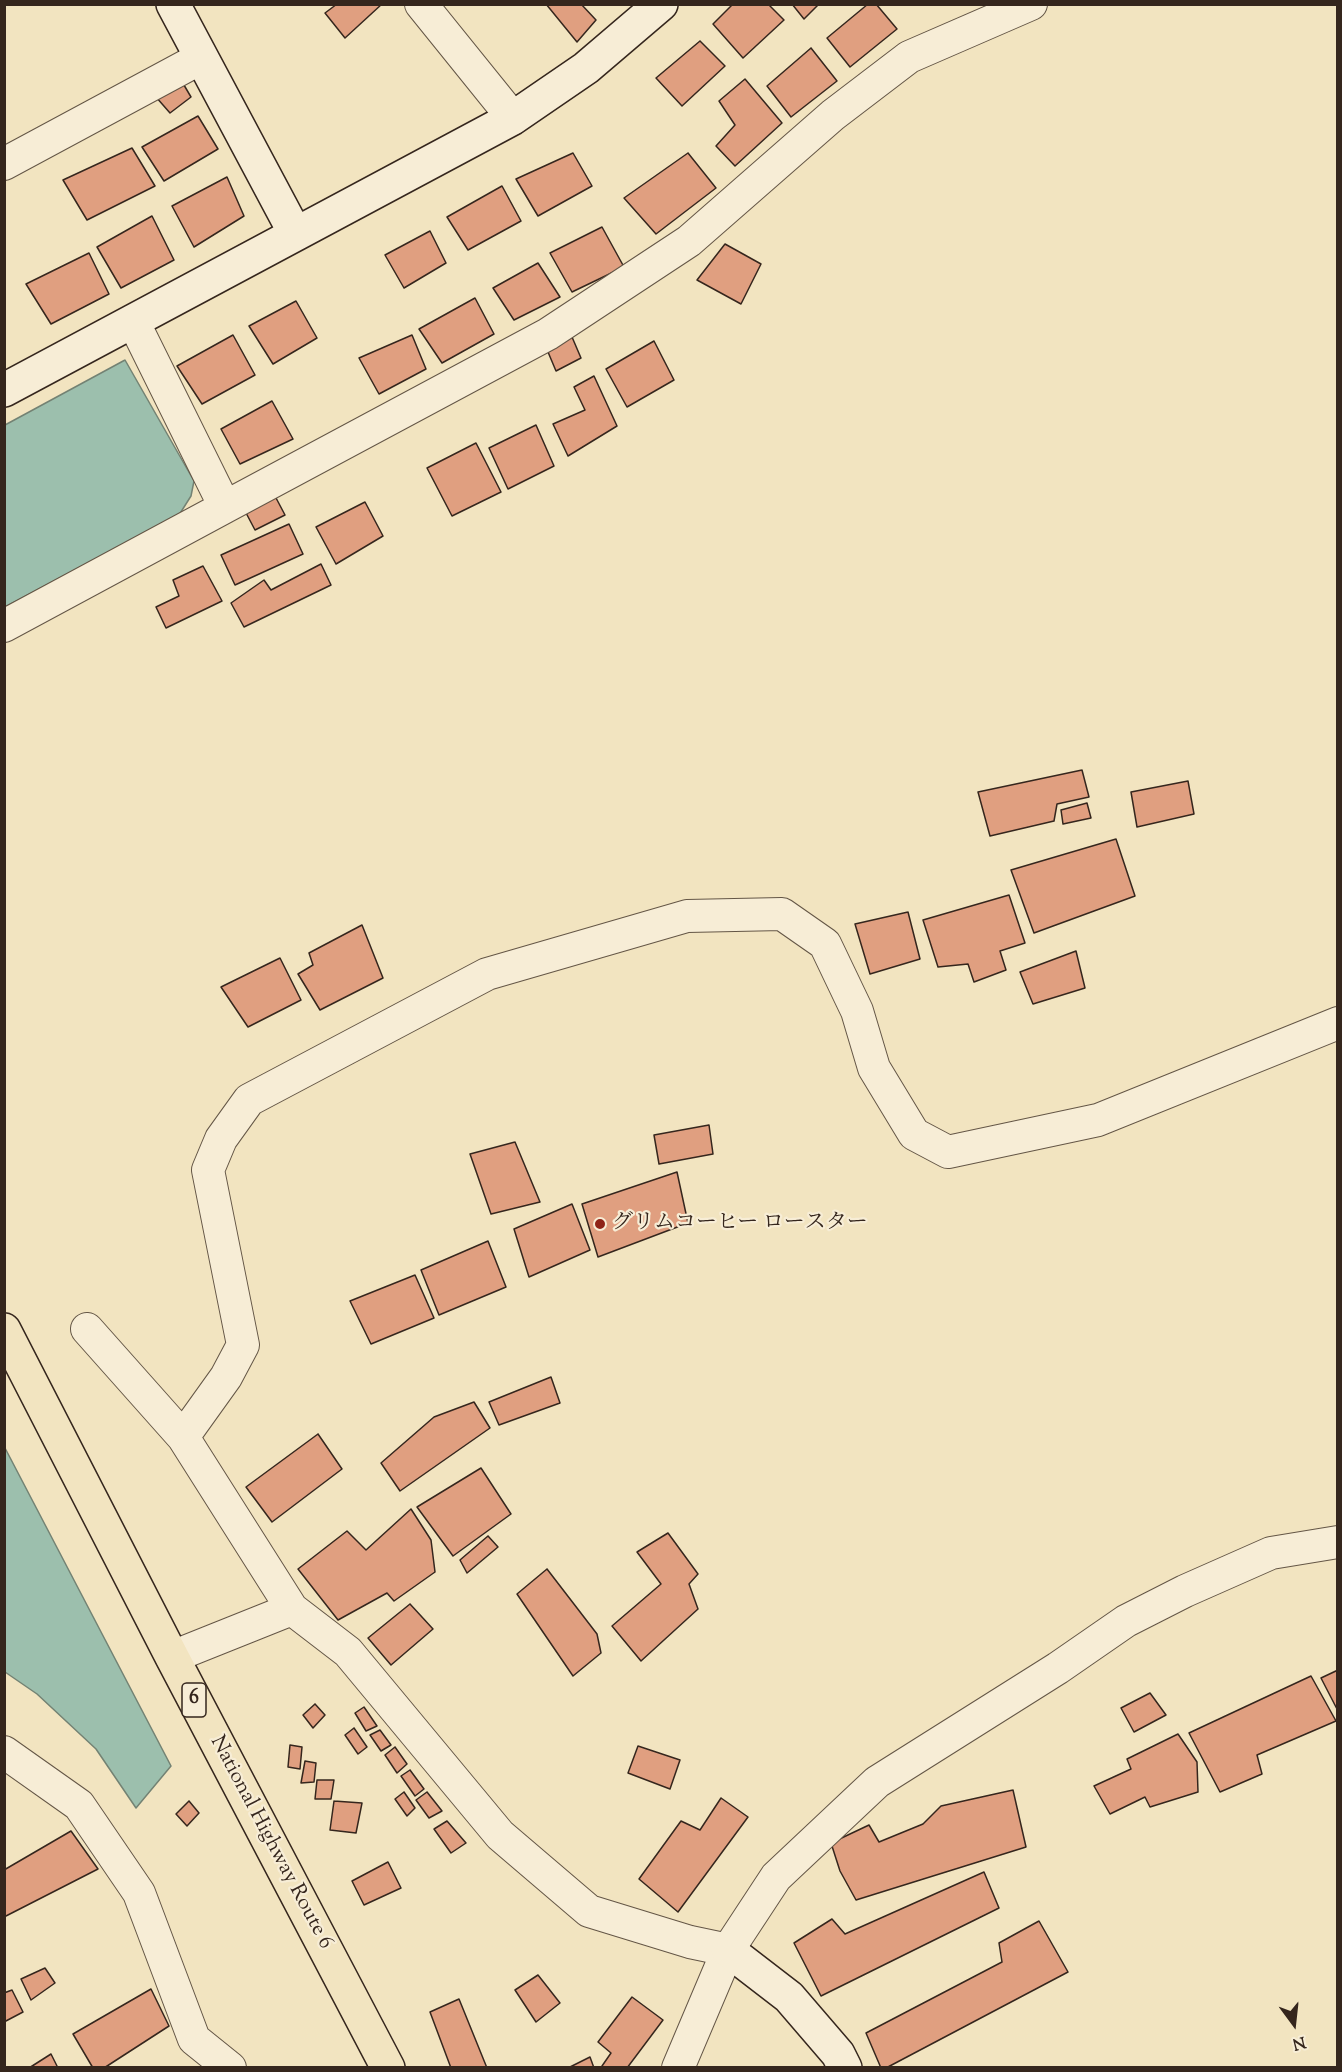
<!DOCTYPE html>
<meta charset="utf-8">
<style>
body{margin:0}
#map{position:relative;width:1342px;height:2072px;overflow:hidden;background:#f2e4c0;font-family:"Sorts Mill Goudy",serif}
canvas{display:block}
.frame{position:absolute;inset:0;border:6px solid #35261d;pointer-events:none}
.north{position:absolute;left:1264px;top:1994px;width:60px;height:60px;-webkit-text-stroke:4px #f7edd6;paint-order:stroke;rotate:165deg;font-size:16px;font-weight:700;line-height:24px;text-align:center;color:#35261d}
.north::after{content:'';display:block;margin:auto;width:21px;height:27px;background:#35261d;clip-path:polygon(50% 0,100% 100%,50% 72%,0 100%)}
</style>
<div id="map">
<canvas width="1342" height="2072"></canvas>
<div class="frame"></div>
<div class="north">N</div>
</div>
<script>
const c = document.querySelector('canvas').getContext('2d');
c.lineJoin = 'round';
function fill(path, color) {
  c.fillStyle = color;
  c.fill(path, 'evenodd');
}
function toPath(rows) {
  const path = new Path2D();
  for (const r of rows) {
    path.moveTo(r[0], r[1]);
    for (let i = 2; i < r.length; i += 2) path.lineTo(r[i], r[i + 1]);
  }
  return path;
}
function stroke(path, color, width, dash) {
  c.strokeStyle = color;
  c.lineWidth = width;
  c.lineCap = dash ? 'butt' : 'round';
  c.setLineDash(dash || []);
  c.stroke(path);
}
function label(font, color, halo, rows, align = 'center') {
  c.font = font + ' "Sorts Mill Goudy","Noto Serif JP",serif';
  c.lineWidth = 4.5;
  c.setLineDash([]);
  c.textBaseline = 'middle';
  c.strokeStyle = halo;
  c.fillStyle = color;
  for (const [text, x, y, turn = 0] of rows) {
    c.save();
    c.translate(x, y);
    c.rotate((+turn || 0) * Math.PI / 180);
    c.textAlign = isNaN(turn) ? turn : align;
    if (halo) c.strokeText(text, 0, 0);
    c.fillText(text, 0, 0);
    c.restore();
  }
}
const water = toPath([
 [125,360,194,481,191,496,179,515,5,607,5,425,125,360],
 [5,1448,171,1766,136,1808,96,1749,37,1694,5,1672,5,1448]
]);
fill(water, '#9cbfad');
stroke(water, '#738273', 1.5);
const building = toPath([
 [337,4,382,4,345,38,325,13,337,4],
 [546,4,581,4,596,20,577,42,546,4],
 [733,4,768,4,784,20,743,58,713,24,733,4],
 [792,4,819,4,804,19,792,4],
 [868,4,876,4,897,29,850,67,827,38,868,4],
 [700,41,725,66,682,106,656,78,700,41],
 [811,48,837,81,791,117,767,86,811,48],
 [745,79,782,123,735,166,716,146,735,125,719,101,745,79],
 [181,80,191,97,170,113,156,97,181,80],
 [198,116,218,149,164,181,142,147,198,116],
 [132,148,155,186,87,220,63,180,132,148],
 [573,153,592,186,538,216,516,179,573,153],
 [688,153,716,188,656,234,624,198,688,153],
 [227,177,244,216,194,247,172,206,227,177],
 [502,186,521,221,468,250,447,217,502,186],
 [152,216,174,260,121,288,97,247,152,216],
 [602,227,624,267,572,292,550,253,602,227],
 [430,231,446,263,404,288,385,255,430,231],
 [725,244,761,264,741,304,697,280,725,244],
 [89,253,109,294,51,324,26,284,89,253],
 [538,263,560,297,514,320,493,288,538,263],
 [475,298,494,334,442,363,419,329,475,298],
 [296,301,317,338,273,364,249,326,296,301],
 [233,335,255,375,202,404,177,366,233,335],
 [412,335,426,369,379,394,359,358,412,335],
 [572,337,581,358,556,371,548,352,572,337],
 [654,341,674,380,627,407,606,369,654,341],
 [594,376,617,426,568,456,553,424,585,410,574,387,594,376],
 [272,401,293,439,240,464,221,429,272,401],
 [536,425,554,466,508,489,489,448,536,425],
 [476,443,501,492,452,516,427,468,476,443],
 [275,496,285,515,255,530,245,511,275,496],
 [365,502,383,536,336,564,316,527,365,502],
 [289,524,303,554,235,585,221,555,289,524],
 [321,564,331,585,244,627,231,603,264,580,271,590,321,564],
 [203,566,222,601,166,628,156,607,179,596,173,580,203,566],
 [1082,770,1089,797,1057,804,1054,821,990,836,978,792,1082,770],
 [1188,781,1194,814,1137,827,1131,792,1188,781],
 [1087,803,1091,818,1063,824,1061,810,1087,803],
 [1116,839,1135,896,1034,933,1011,870,1116,839],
 [1009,895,1025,943,1000,951,1006,970,974,982,968,964,938,967,923,920,1009,895],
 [908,912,920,959,870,974,855,924,908,912],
 [362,925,383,978,320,1010,298,974,313,965,309,953,362,925],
 [1076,951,1085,988,1033,1004,1020,972,1076,951],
 [280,958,301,1000,248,1027,221,987,280,958],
 [709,1125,713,1154,659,1164,654,1135,709,1125],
 [515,1142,540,1202,491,1214,470,1154,515,1142],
 [677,1172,688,1223,598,1257,582,1204,677,1172],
 [572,1204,590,1250,529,1277,514,1229,572,1204],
 [488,1241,506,1287,439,1315,421,1270,488,1241],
 [415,1275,434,1318,371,1344,350,1301,415,1275],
 [551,1377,560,1403,499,1425,489,1402,551,1377],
 [474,1402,490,1428,400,1491,381,1463,434,1417,474,1402],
 [318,1434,342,1469,272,1522,246,1487,318,1434],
 [481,1468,511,1514,453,1556,417,1507,481,1468],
 [411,1509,431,1540,435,1572,394,1601,387,1593,338,1620,298,1569,347,1531,366,1550,411,1509],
 [668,1533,698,1574,689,1584,698,1609,641,1661,612,1626,661,1584,637,1552,668,1533],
 [488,1536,498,1547,467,1573,460,1560,488,1536],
 [547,1569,597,1634,601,1653,573,1676,517,1594,547,1569],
 [410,1604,433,1629,391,1665,368,1638,410,1604],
 [1338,1670,1338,1711,1321,1678,1338,1670],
 [1311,1676,1336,1721,1257,1755,1262,1774,1220,1792,1189,1733,1311,1676],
 [1150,1693,1166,1715,1134,1732,1121,1708,1150,1693],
 [315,1704,325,1715,313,1728,303,1715,315,1704],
 [364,1707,377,1726,366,1731,355,1713,364,1707],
 [354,1728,367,1747,358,1754,345,1735,354,1728],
 [380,1730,391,1745,381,1751,370,1735,380,1730],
 [1178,1734,1197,1762,1198,1792,1150,1807,1145,1797,1110,1814,1094,1786,1131,1769,1127,1759,1178,1734],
 [290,1745,302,1747,300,1769,288,1767,290,1745],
 [638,1746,680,1760,670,1789,628,1773,638,1746],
 [395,1747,407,1764,397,1773,385,1755,395,1747],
 [305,1761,316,1763,314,1782,301,1783,305,1761],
 [410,1770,424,1789,415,1796,401,1776,410,1770],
 [317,1780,334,1780,331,1799,315,1799,317,1780],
 [1013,1790,1026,1847,856,1900,840,1871,831,1843,869,1825,879,1842,923,1824,941,1806,1013,1790],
 [404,1792,415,1808,407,1816,395,1799,404,1792],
 [427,1792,442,1811,429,1818,416,1800,427,1792],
 [721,1798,748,1817,678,1912,639,1879,681,1821,700,1830,721,1798],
 [189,1801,199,1813,187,1826,176,1814,189,1801],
 [334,1801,362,1803,356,1833,330,1830,334,1801],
 [447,1821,466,1843,451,1853,434,1829,447,1821],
 [71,1831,98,1869,4,1917,4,1870,71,1831],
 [388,1862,401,1888,364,1905,352,1881,388,1862],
 [984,1872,999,1908,821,1996,794,1943,832,1919,845,1934,984,1872],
 [1039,1921,1068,1972,886,2068,881,2068,866,2033,1002,1962,999,1943,1039,1921],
 [45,1968,55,1983,31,2000,21,1979,45,1968],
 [538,1975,560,2003,536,2022,515,1990,538,1975],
 [151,1989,169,2026,104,2068,93,2068,73,2034,151,1989],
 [12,1990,23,2012,4,2022,4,1993,12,1990],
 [632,1997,663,2020,627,2068,604,2068,602,2066,611,2053,598,2042,632,1997],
 [459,1999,487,2068,451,2068,430,2012,459,1999],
 [51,2054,58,2068,29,2068,51,2054],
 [590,2057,594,2068,568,2068,590,2057]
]);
fill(building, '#e09f80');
stroke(building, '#35261d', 1.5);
const street = toPath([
 [421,4,513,118],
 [4,164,201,58],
 [133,321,225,507,548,334,689,241,833,115,909,57,1031,4],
 [4,626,225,507],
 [87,1329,183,1437],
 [292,1609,183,1437,226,1377,243,1345,208,1170,221,1139,249,1100,487,974,687,916,782,914,825,944,857,1011,874,1068,914,1134,948,1152,1098,1120,1338,1023],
 [172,1657,292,1609,348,1652,500,1835,589,1911,690,1942,728,1950],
 [4,1752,79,1805,139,1893,194,2039,230,2068],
 [678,2068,728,1950,776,1877,877,1782,1058,1668,1126,1621,1185,1591,1271,1553,1338,1542]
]);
const secondary = toPath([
 [173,4,295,233],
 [4,390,513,118,586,68,661,4],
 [728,1950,789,1997,838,2054,845,2068]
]);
const highway = toPath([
 [4,1330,172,1657,388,2068]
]);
stroke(street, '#645646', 34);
stroke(secondary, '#35261d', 36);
stroke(highway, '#35261d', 36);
stroke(street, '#f7edd6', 32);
stroke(secondary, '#f7edd6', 33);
stroke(highway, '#f2e4c0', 33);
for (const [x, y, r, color] of [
 [600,1224,6,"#8f2418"]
]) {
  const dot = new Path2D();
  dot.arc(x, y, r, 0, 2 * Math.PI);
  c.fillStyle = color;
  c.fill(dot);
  stroke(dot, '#f7edd6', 2);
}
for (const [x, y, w] of [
 [194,1700,24]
]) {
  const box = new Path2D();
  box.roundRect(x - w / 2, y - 17, w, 34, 4.5);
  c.fillStyle = '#f7edd6';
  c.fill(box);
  stroke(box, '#35261d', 1.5);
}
label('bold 20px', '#35261d', null, [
 ["6",194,1700]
]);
label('21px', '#35261d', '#f7edd6', [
 ["グリムコーヒー ロースター",612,1224]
], 'left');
label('21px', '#35261d', '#f7edd6', [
 ["National Highway Route 6",270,1843,62]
]);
</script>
